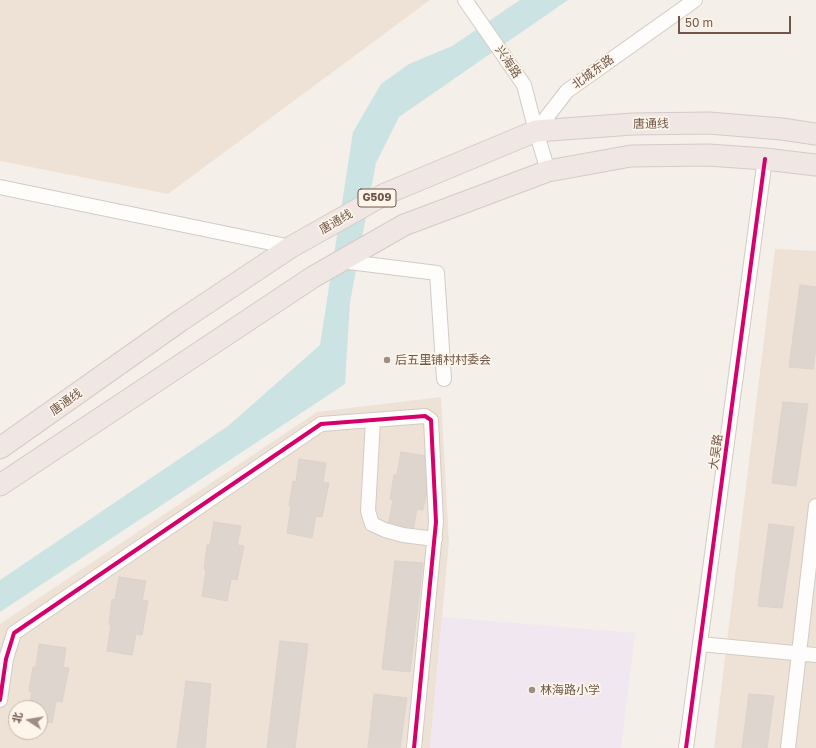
<!DOCTYPE html>
<meta charset="utf-8">
<style>
body{margin:0}
#map{position:relative;width:816px;height:748px;overflow:hidden;background:#f5efe9;font-family:"Golos Text","Noto Sans SC",sans-serif}
canvas{display:block}
.north{position:absolute;left:8px;top:700px;width:40px;height:40px;box-sizing:border-box;background:#fdf5e9;border:1px solid #c5b6aa;border-radius:50%;rotate:282deg;font-size:11px;font-weight:700;line-height:16px;text-align:center;color:#70574c}
.north::after{content:'';display:block;margin:auto;width:14px;height:18px;background:#9f8c83;clip-path:polygon(50% 0,100% 100%,50% 72%,0 100%)}
.scale{position:absolute;left:678px;top:16px;width:113px;height:18px;box-sizing:border-box;border:2px solid #70574c;border-top:0;padding-left:5px;font-size:12px;line-height:14px;white-space:nowrap;color:#70574c;-webkit-text-stroke:3px #fdf5e9;paint-order:stroke}
</style>
<div id="map">
<canvas width="816" height="748"></canvas>
<div class="north">北</div>
<div class="scale">50 m</div>
</div>
<script>
const c = document.querySelector('canvas').getContext('2d');
c.lineJoin = 'round';
function fill(path, color) {
  c.fillStyle = color;
  c.fill(path, 'evenodd');
}
function toPath(rows) {
  const path = new Path2D();
  for (const r of rows) {
    path.moveTo(r[0], r[1]);
    for (let i = 2; i < r.length; i += 2) path.lineTo(r[i], r[i + 1]);
  }
  return path;
}
function stroke(path, color, width, dash) {
  c.strokeStyle = color;
  c.lineWidth = width;
  c.lineCap = dash ? 'butt' : 'round';
  c.setLineDash(dash || []);
  c.stroke(path);
}
function label(font, color, halo, rows, align = 'center') {
  c.font = font + ' "Golos Text","Noto Sans SC",sans-serif';
  c.lineWidth = 3.5;
  c.setLineDash([]);
  c.textBaseline = 'middle';
  c.strokeStyle = halo;
  c.fillStyle = color;
  for (const [text, x, y, turn = 0] of rows) {
    c.save();
    c.translate(x, y);
    c.rotate((+turn || 0) * Math.PI / 180);
    c.textAlign = isNaN(turn) ? turn : align;
    if (halo) c.strokeText(text, 0, 0);
    c.fillText(text, 0, 0);
    c.restore();
  }
}
fill(toPath([
 [0,0,430,0,168,194,0,161],
 [775,249,816,251,816,748,714,748],
 [441,397,449,542,430,748,0,748,0,624,317,412],
 [16,708,40,708,40,732,16,732]
]), '#eee2d7');
fill(toPath([
 [442,617,635,633,621,748,430,748]
]), '#f1e7f0');
fill(toPath([
 [520,0,568,0,399,117,376,163,350,302,345,384,0,612,0,580,228,426,320,345,353,132,381,84,409,64,452,46]
]), '#cce3e4');
const building = toPath([
 [800,285,816,287,816,348,813,369,789,367,800,285],
 [783,402,808,404,796,486,772,483,783,402],
 [401,452,427,456,424,475,430,476,423,510,417,509,413,531,388,526,393,500,390,499,394,475,397,475,401,452],
 [299,459,326,463,323,482,329,483,322,517,316,516,312,538,287,533,291,507,289,506,293,481,296,482,299,459],
 [214,522,241,526,237,545,244,546,237,580,231,579,227,601,202,596,206,570,204,569,207,545,210,545,214,522],
 [769,524,794,527,782,608,758,606,769,524],
 [395,561,423,563,410,672,382,669,395,561],
 [119,577,146,581,142,600,148,601,142,635,136,634,132,655,107,651,111,625,109,624,112,599,115,600,119,577],
 [280,641,308,644,295,748,267,748,280,641],
 [39,644,66,648,63,667,69,668,62,702,56,701,52,723,40,720,40,708,29,708,32,692,29,691,33,667,36,667,39,644],
 [186,681,211,684,205,748,177,748,186,681],
 [374,694,407,698,400,748,368,748,374,694],
 [749,694,774,696,767,748,742,748,749,694]
]);
fill(building, '#ded5cf');
stroke(building, '#ddd2cc', 1);
const minor = toPath([
 [465,0,524,85,536,131],
 [548,171,536,131,567,91,695,0],
 [0,187,291,247],
 [341,261,437,273,444,379],
 [373,420,368,511,372,524,385,530,403,535,435,539],
 [700,644,816,655],
 [0,700,6,659,14,633,321,424,425,416,431,420,436,522,414,748],
 [686,748,765,159],
 [788,748,816,506]
]);
const highway = toPath([
 [0,448,180,321,291,247,385,194,536,131,633,124,709,123,782,129,816,134],
 [0,485,313,277,404,225,548,171,631,156,708,155,765,159,816,165]
]);
stroke(minor, '#d2cbc4', 16);
stroke(highway, '#d3cbc6', 23);
stroke(minor, '#fefdfc', 14);
stroke(highway, '#f0e6e4', 21);
stroke(toPath([
 [0,700,6,659,14,633,321,424,425,416,431,420,436,522,414,748],
 [686,748,765,159]
]), '#d6006c', 4);
for (const [x, y, r, color] of [
 [387,360,4,"#9f8c83"],
 [532,690,4,"#9f8c83"]
]) {
  const dot = new Path2D();
  dot.arc(x, y, r, 0, 2 * Math.PI);
  c.fillStyle = color;
  c.fill(dot);
  stroke(dot, '#fdf5e9', 1.5);
}
for (const [x, y, w] of [
 [377,198,38]
]) {
  const box = new Path2D();
  box.roundRect(x - w / 2, y - 9, w, 18, 3);
  c.fillStyle = '#fdf5e9';
  c.fill(box);
  stroke(box, '#70574c', 1);
}
label('bold 11px', '#70574c', null, [
 ["G509",377,198]
]);
label('12px', '#70574c', '#fdf5e9', [
 ["兴海路",508,62,56],
 ["北城东路",593,72,-36],
 ["唐通线",651,124,-1],
 ["唐通线",336,222,-30],
 ["唐通线",66,402,-35],
 ["大吴路",716,452,-82]
]);
label('12px', '#70574c', '#fdf5e9', [
 ["后五里铺村村委会",395,360],
 ["林海路小学",540,690]
], 'left');
</script>
